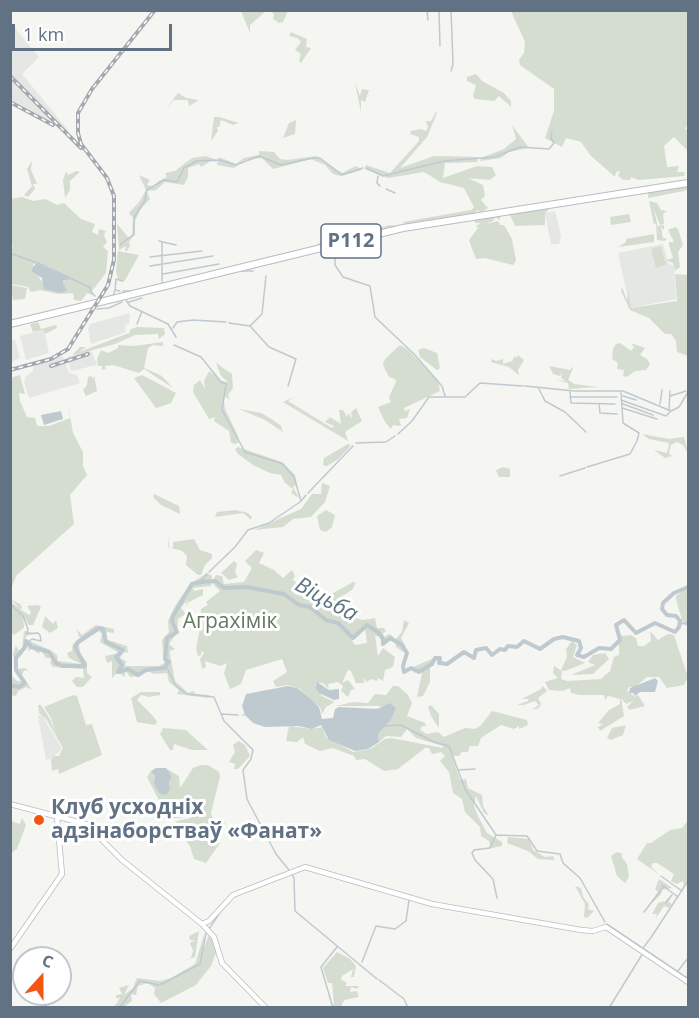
<!DOCTYPE html>
<meta charset="utf-8">
<style>
body{margin:0}
#map{position:relative;width:699px;height:1018px;overflow:hidden;background:#f5f5f1;font-family:"Open Sans",sans-serif}
canvas{display:block}
.frame{position:absolute;inset:0;border:12px solid #617285;pointer-events:none}
.north{position:absolute;left:12px;top:946px;width:60px;height:60px;box-sizing:border-box;background:#fff;border:2px solid #c0c7ce;border-radius:50%;rotate:21deg;font-size:16px;font-weight:700;line-height:24px;text-align:center;color:#617285}
.north::after{content:'';display:block;margin:auto;width:21px;height:27px;background:#f35612;clip-path:polygon(50% 0,100% 100%,50% 72%,0 100%)}
.scale{position:absolute;left:12px;top:24px;width:160px;height:27px;box-sizing:border-box;border:3px solid #617285;border-top:0;padding-left:8px;font-size:18px;line-height:21px;white-space:nowrap;color:#617285;-webkit-text-stroke:4px #fff;paint-order:stroke}
</style>
<div id="map">
<canvas width="699" height="1018"></canvas>
<div class="frame"></div>
<div class="north">С</div>
<div class="scale">1 km</div>
</div>
<script>
const c = document.querySelector('canvas').getContext('2d');
c.lineJoin = 'round';
function fill(path, color) {
  c.fillStyle = color;
  c.fill(path, 'evenodd');
}
function toPath(rows) {
  const path = new Path2D();
  for (const r of rows) {
    path.moveTo(r[0], r[1]);
    for (let i = 2; i < r.length; i += 2) path.lineTo(r[i], r[i + 1]);
  }
  return path;
}
function stroke(path, color, width, dash) {
  c.strokeStyle = color;
  c.lineWidth = width;
  c.lineCap = dash ? 'butt' : 'round';
  c.setLineDash(dash || []);
  c.stroke(path);
}
function label(font, color, halo, rows, align = 'center') {
  c.font = font + ' "Open Sans",sans-serif';
  c.lineWidth = 6;
  c.setLineDash([]);
  c.textBaseline = 'middle';
  c.strokeStyle = halo;
  c.fillStyle = color;
  for (const [text, x, y, turn = 0] of rows) {
    c.save();
    c.translate(x, y);
    c.rotate((+turn || 0) * Math.PI / 180);
    c.textAlign = isNaN(turn) ? turn : align;
    if (halo) c.strokeText(text, 0, 0);
    c.fillText(text, 0, 0);
    c.restore();
  }
}
fill(toPath([
 [10,22,39,57,22,74,68,130,65,133,50,122,11,100],
 [555,211,561,235,559,244,551,244,545,213],
 [663,244,668,263,674,266,676,299,630,308,618,253],
 [130,313,129,324,125,325,126,332,91,344,88,329,90,324],
 [44,330,49,353,26,360,20,336],
 [10,339,15,340,20,358,11,362],
 [91,350,97,365,71,371,67,357],
 [63,356,69,373,77,375,80,383,29,398,24,382,26,376,33,371,33,365],
 [42,715,62,749,51,759,46,760,38,716]
]), '#e5e7e4');
fill(toPath([
 [241,11,266,11,250,25,250,33],
 [270,11,288,11,283,22,279,23,273,19,274,14],
 [511,11,688,11,688,124,685,129,688,130,688,151,674,137,664,146,667,167,679,166,677,172,685,172,684,176,639,180,631,177,630,180,624,180,618,176,620,171,616,172,615,177,590,155,581,142,566,138,562,147,545,138,554,111,554,89,520,65,519,60,524,53,525,42],
 [291,32,307,39,306,47,311,48,301,63,299,61,301,54,295,50,301,42,297,38,289,36],
 [476,74,482,81,504,93,511,101,511,107,499,96,494,101,475,99,473,96,476,85,467,81,467,77],
 [355,83,360,96,362,89,369,90,365,102,361,100,361,112],
 [178,93,186,98,199,100,189,106,188,100,174,100,166,109],
 [436,112,437,113,427,137,400,168,434,156,478,157,477,162,445,163,443,178,477,166,492,167,496,175,490,180,468,178,483,185,485,196,481,200,488,208,481,213,478,210,475,213,404,224,403,222,471,210,474,207,464,188,440,182,424,172,388,178,365,169,366,165,390,173,419,141,419,137,410,134,411,131,420,129,426,131,428,127,426,121,431,121],
 [214,117,219,117,239,123,233,125,221,120,219,127,217,127,218,131,211,141],
 [296,120,295,134,283,138,289,123],
 [512,125,529,148,509,152,501,158,480,161,481,158,504,149,516,139],
 [259,151,274,152,280,159,287,160,316,156,342,173,356,166,362,170,340,176,333,174,325,165,311,159,273,169,262,158,245,160,234,168,217,165,219,157,236,164,244,158,259,155],
 [206,156,217,160,217,162,211,161,201,167,199,164,188,168,188,177,184,185,165,182,156,190,146,191,150,199,140,210,135,221,135,235,129,241,130,246,127,251,125,251,126,246,119,250,117,224,128,237,132,236,133,218,129,213,140,201,146,190,139,175,150,180,147,185,156,187,157,182,167,177,165,173,175,171,192,158],
 [32,161,31,170,37,184,33,184,35,189,28,197,24,195,32,186,27,169],
 [66,171,68,175,76,171,80,172,70,181,70,190,65,198,63,180],
 [688,184,688,189,684,191,648,198,648,192],
 [22,197,33,201,46,199,57,205,64,203,81,219,95,224,92,232,98,235,99,229,106,231,104,235,107,242,103,247,108,251,106,273,92,291,93,295,87,293,81,301,74,300,73,293,57,294,40,290,31,292,28,287,11,284,11,247,13,247,11,241,11,199],
 [36,263,50,267,55,273,66,277,63,283,67,290,55,291,44,284,36,273,33,264],
 [649,201,657,203,661,210,667,211,663,214,664,224,660,225,654,210,657,223,657,226,664,225,664,230,661,227,663,238,667,238,665,241,657,240,656,223,654,225],
 [551,207,545,213,545,225,515,226,510,215,511,212],
 [629,214,631,222,611,225,610,217],
 [500,215,500,220,495,217,493,221,486,224,498,221,500,225,504,225,512,239,516,261,513,265,485,258,476,259,471,246,469,240,478,228,476,226,481,223,475,223,475,218],
 [390,225,398,226,316,246,319,243],
 [675,227,678,229,683,245,678,252,680,267,675,271,673,263,666,260,673,258,669,245,669,242,674,242,668,230],
 [654,234,654,242,618,247,626,242,626,239],
 [661,246,666,265,656,268,651,249],
 [118,251,139,255,124,282,118,279,116,271],
 [675,274,688,275,688,356,677,352,676,341,671,334,665,334,649,318,630,310,621,291,622,287,627,300,628,290,631,308,677,301],
 [11,285,27,288,25,299,13,300],
 [38,322,41,329,56,325,57,328,45,334,43,330,33,332,30,324],
 [137,327,164,328,165,334,159,339,158,334,135,335,115,344,75,355,73,354,80,347,86,347,79,352,129,333,131,329],
 [163,342,163,346,153,345,148,348,144,368,162,376,173,388,144,369,139,373,113,365,105,366,106,369,102,370,102,366,98,366,97,359,101,350,108,353,118,348,118,345,134,346],
 [631,343,645,348,640,355,647,359,650,364,646,370,635,371,627,377,623,376,624,370,617,369,618,363,612,359,613,349,616,344,620,343,631,351,634,347],
 [400,345,407,349,438,380,440,391,404,408,405,411,410,409,407,418,399,419,401,426,393,425,391,429,385,422,378,407,391,402,389,397,396,382,395,379,389,377,383,365,385,359],
 [424,348,437,353,440,368,437,370,420,357,418,350],
 [518,355,524,360,518,370,519,375,509,367,491,362,492,359,496,361,503,359,503,364,512,361,515,356,517,358],
 [216,363,232,374,233,388,228,395,230,400,225,396,224,401,225,409,238,436,239,442,236,444,231,443,229,431,214,421,215,417,209,419,193,392,194,385,200,380,205,389,204,381,209,371,214,375,209,366,221,381,228,382,221,376],
 [549,366,570,370,574,366,568,380,574,384,598,387,569,389,568,383,556,380,566,381,561,378,562,372,560,376,553,374],
 [20,375,25,394,19,393,20,401,27,417,35,418,37,426,49,426,70,418,68,404,73,433,83,452,83,466,87,475,70,495,74,524,16,576,11,590,10,378],
 [94,375,97,391,86,396,83,390,87,385,88,377,91,376,93,379],
 [142,375,176,393,171,403,156,408,134,378],
 [294,397,288,401,332,428,334,426,325,422,330,417,341,424,339,410,343,410,347,417,348,413,352,418,351,412,356,408,362,421,345,432,348,441,283,402],
 [239,409,261,413,273,420,281,426,283,432,265,420],
 [642,434,669,439,684,437,688,453,683,445,677,442,671,445,669,453,672,456,665,458,654,450,667,453,669,443,649,439],
 [348,444,351,445,348,449,337,460,327,466,323,465,324,458],
 [238,447,282,462,295,475,297,484,293,487,299,498,291,493,293,489,285,483,281,475,270,473,253,465,238,454,235,449],
 [503,467,510,469,510,477,499,477,496,470],
 [322,483,330,486,325,502,311,517,293,519,283,527,254,530,301,509,312,494,321,494],
 [154,494,179,506,180,514,161,505,153,497],
 [235,510,248,513,252,517,251,520,243,513,215,517,217,512],
 [326,510,335,515,332,527,326,532,320,530,317,516],
 [168,535,169,547,173,548,173,542,194,539,200,550,212,554,212,558,205,565,201,575,198,575,186,565,187,556,182,551,168,547],
 [256,550,264,553,259,563,274,570,283,578,292,570,295,576,293,580,314,597,318,594,328,596,353,582,356,583,352,590,336,600,336,609,343,615,363,620,375,618,377,628,384,628,386,631,383,633,384,637,389,634,394,637,385,643,379,636,375,636,378,656,383,648,395,657,393,667,385,670,383,681,378,678,377,681,372,679,366,682,364,677,364,683,356,683,351,671,348,670,342,683,348,680,355,689,351,690,348,697,341,691,343,686,338,682,328,684,329,689,323,683,316,683,315,688,322,696,335,702,326,707,322,714,320,707,298,688,288,685,276,687,273,681,287,672,282,659,246,670,241,684,230,689,224,673,227,663,220,666,205,661,206,667,202,669,200,659,204,653,201,651,201,655,198,656,196,649,200,628,195,630,201,623,201,609,208,605,206,602,220,591,213,584,214,578,216,575,222,576,224,584,244,582,252,568,245,561],
 [365,628,367,643,355,645,352,641],
 [234,561,237,564,235,573,238,577,229,580,221,573],
 [207,573,212,576,211,586,193,588,194,591,203,589,203,595,189,602,185,607,188,600,184,604,181,608,186,614,178,619,177,633,169,644,175,649,170,651,170,655,175,681,188,693,193,691,196,694,209,695,209,698,177,694,179,690,169,682,167,673,153,674,146,669,139,676,130,677,126,671,124,677,118,672,112,678,112,661,107,663,109,669,105,656,119,653,100,642,102,634,99,631,79,644,80,653,87,662,87,673,92,677,83,687,77,687,72,681,76,677,84,678,83,669,53,667,50,663,52,658,46,658,40,649,39,654,32,649,28,651,28,646,18,659,17,665,18,669,25,668,28,671,24,670,21,678,17,676,13,654,16,645,18,650,22,649,24,631,35,633,28,634,25,639,50,650,57,655,58,661,82,664,69,658,67,653,72,651,73,644,80,638,76,629,82,635,96,625,114,629,114,633,107,632,105,639,127,646,128,653,124,652,120,658,126,661,125,666,159,666,164,663,162,640,169,632,168,621,175,606,190,584],
 [688,587,688,627,683,624,676,599,676,596],
 [11,599,21,605,22,608,20,609,29,615,31,612,27,606,38,605,41,607,33,625,29,625,23,616,24,628,14,635,11,633,11,602,19,608],
 [45,616,53,624,56,620,58,628,50,633,42,627],
 [404,620,409,623,401,638,406,647,403,652,396,647,395,640,402,632],
 [650,631,658,640,668,634,674,635,688,677,684,685,667,688,659,677,647,677,635,687,629,687,627,691,635,697,638,695,645,706,630,710,627,707,633,701,626,704,621,698,624,716,600,731,598,727,603,724,598,723,609,710,620,704,620,699,608,696,605,700,604,695,579,695,571,693,570,688,562,691,549,690,545,682,558,678,553,673,554,666,562,671,561,679,567,681,601,679,610,671,614,657,619,655,619,633,623,636,631,635,636,638,638,646,644,646,651,641],
 [572,641,577,645,573,657,585,663,565,671,561,670,567,657,566,649],
 [605,653,609,659,593,674,571,675,595,665,588,662,593,655],
 [439,656,444,663,438,663,437,659,430,666,430,682,423,696,417,697,422,673,415,673,411,668],
 [11,675,17,681,26,681,32,690,26,687,18,691,16,696,11,695],
 [393,686,398,686,408,695,412,703,407,716,425,723,426,726,422,726,420,730,427,734,438,732,444,737,465,728,475,729,481,725,492,711,527,720,528,725,519,729,519,726,514,729,501,725,481,738,478,746,470,746,468,752,462,752,459,756,452,756,460,780,466,779,468,788,482,795,483,806,489,816,484,813,476,796,474,806,478,816,487,833,502,842,502,846,486,849,490,846,489,841,481,836,480,827,465,812,462,799,453,793,449,772,440,761,445,756,441,752,432,754,429,748,425,748,398,769,384,771,365,759,356,760,354,756,333,748,320,751,305,744,303,737,297,742,286,741,289,726,312,729,322,727,326,737,353,752,370,749,385,739,391,738,443,748,443,746,416,738,407,729,401,737,386,736,379,742,378,734,395,710,381,707,379,709,374,709,379,708,380,706,336,706,353,702,368,703,375,694,386,695],
 [543,686,547,691,538,698,541,704,539,708,531,710,539,705,535,701,524,705,517,705,528,701,529,699,522,699,541,689],
 [141,692,160,692,160,695,149,697,141,695,137,700,153,716,157,722,155,725,137,722,131,698],
 [73,695,77,696,86,725,92,724,102,755,59,774,58,769,52,771,51,760,54,756,59,756,63,748,46,719,39,713,38,705,41,705,50,719,56,734,51,718,44,707],
 [431,705,439,714,439,728,431,716,428,707],
 [626,725,623,735,611,740,607,738,612,728],
 [163,728,186,730,208,750,192,750,174,744,173,750,170,750,160,734],
 [239,741,245,745,250,756,238,769,234,769,235,764,229,762,235,752,233,745],
 [201,765,208,765,219,772,220,777,211,813,213,820,221,824,215,826,216,828,225,822,222,833,216,829,219,836,211,839,220,843,206,863,194,859,190,846,174,826,177,821,191,818,192,815,185,808,185,816,180,818,173,818,165,812,147,777,151,771,154,773,158,792,166,794,170,788,167,769,179,776,180,788,193,768],
 [22,818,26,825,17,849,11,853,11,821,20,824],
 [688,820,688,883,684,886,683,881,677,884,671,881,674,874,657,863,653,863,651,867,660,875,637,859,647,843,651,843,670,830,682,828],
 [508,837,529,839,533,850,545,857,553,856,555,860,538,859,528,851,507,843],
 [617,852,623,854,621,856,627,864,629,877,625,883,617,876,611,856],
 [659,879,672,888,661,890,662,893,650,905,658,892,655,889],
 [575,886,581,888,583,897,589,904,588,909,594,911,587,918,584,917,585,904],
 [671,897,669,902,672,904,669,908,664,906,656,918,657,914,652,914,658,903,664,901,665,904],
 [199,931,195,957,184,961,191,958,193,951,190,943,195,940,190,940,189,936],
 [204,935,204,947,209,935,213,937,217,950,211,966,196,985,161,1003,154,994,155,988,148,983,138,986,136,995,131,994,132,1001,124,1007,114,1007,120,998,116,998,116,995,122,994,119,988,129,985,124,995,133,988,137,978,160,981,171,978,195,964],
 [337,952,350,959,356,966,354,977,351,977,353,969,342,976,341,980,346,982,346,986,359,986,357,989,351,987,350,992,357,991,359,997,344,1000,341,1007,333,1007,330,1003,334,1005,332,983,328,983,323,968]
]), '#d5ddd1');
fill(toPath([
 [36,263,68,277,69,280,64,280,63,283,67,290,62,293,44,289,42,278,31,271],
 [61,411,63,419,44,425,41,415],
 [655,678,658,681,655,692,640,692,635,696,633,693,629,693,630,688],
 [317,682,329,690,339,689,339,699,334,700,319,693,315,688],
 [288,686,297,688,311,699,319,707,322,719,333,718,335,709,339,707,378,709,390,703,396,708,391,719,378,734,379,742,368,749,355,751,329,740,321,725,312,729,298,726,265,727,253,723,245,715,242,706,246,694],
 [156,768,166,768,172,777,169,781,170,789,166,795,159,793,154,784,155,776,151,771]
]), '#bfcad0');
stroke(toPath([
 [23,10,27,11],
 [427,10,428,20],
 [439,10,440,46],
 [451,10,453,64,451,71],
 [366,168,383,176,444,161,494,157,520,147,549,149,554,143,551,138,552,132],
 [378,176,377,183,380,186],
 [386,189,395,193],
 [159,241,176,245],
 [120,245,134,234,134,218,145,200,147,190,164,180,177,182,184,168,197,161,219,160,236,165,259,156,281,165,313,158,320,158,342,175,363,168],
 [335,252,335,265,343,277,370,286,375,317,415,355,441,385],
 [10,253,45,266,91,288,90,291,95,296],
 [150,257,202,251],
 [150,266,213,256],
 [240,271,253,271],
 [163,274,219,264],
 [162,284,162,243],
 [115,290,116,279,122,281],
 [123,291,134,291],
 [113,296,115,290,120,291],
 [126,300,130,306,168,324,176,337],
 [129,302,142,298],
 [97,309,109,308,122,302],
 [229,323,250,326,269,347,296,359,288,386],
 [137,324,142,311],
 [250,326,262,314,266,276],
 [173,328,177,322,193,320,226,322],
 [174,345,201,357,221,382,226,384,222,410,245,452,283,464,294,477,301,501],
 [442,386,445,396],
 [525,386,574,391,623,391,671,411,679,407,688,392],
 [538,387,545,401,565,412,586,432],
 [570,392,571,403,615,404],
 [623,396,636,400],
 [670,396,686,391],
 [570,397,617,397],
 [621,400,666,416,671,411],
 [599,404,600,413,617,414],
 [623,404,653,415],
 [660,404,662,390],
 [622,408,657,419],
 [669,410,670,391],
 [398,434,412,421,429,397,465,397,480,383,523,386],
 [356,443,386,442,395,436],
 [587,467,630,454,637,441,639,433,623,423,621,392],
 [560,476,585,468],
 [308,493,353,446],
 [209,572,235,547,248,530,269,523,300,502,306,495],
 [199,583,207,574],
 [10,604,23,616,28,629,27,634,38,633,40,635,41,641,32,639,28,642],
 [680,624,688,623],
 [166,666,176,686,187,694,214,697,224,721,253,750,251,759,243,770,247,799,276,854,289,870],
 [140,673,145,670],
 [222,714,238,715],
 [243,715,244,715],
 [383,726,401,725,434,742,449,746,465,789,496,835,527,836,537,851,560,854,563,863,580,878,605,922],
 [458,770,475,769],
 [496,835,490,848,474,850,472,853,475,860,493,879,497,898],
 [291,873,294,878,295,911,377,979],
 [661,876,682,891],
 [662,885,678,897],
 [665,903,672,895],
 [644,912,664,886],
 [607,924,683,975],
 [209,929,223,908],
 [650,939,688,881],
 [644,947,649,940],
 [362,962,376,926,395,929,406,921,409,900],
 [678,971,688,958],
 [685,976,688,979],
 [379,980,404,999,408,1008],
 [119,1008,140,981,158,985,164,983,200,964,206,933],
 [333,1008,321,967,337,947],
 [609,1008,643,953]
]), '#bfcad0', 1.5);
stroke(toPath([
 [10,685,19,687,25,683,16,670,16,658,25,647,26,641,32,647,49,652,56,663,62,666,85,666,75,647,78,642,99,628,103,629,106,642,123,650,116,657,122,665,118,672,128,669,138,675,146,670,164,668,169,662,165,659,167,638,177,632,172,621,173,616,192,584,201,582,215,581,224,588,246,587,284,594,299,605,310,607,326,620,338,623,353,638,367,625,378,632,383,639,383,644,390,638,402,645,407,653,403,666,404,672,411,668,419,672,432,664,435,658,440,658,439,663,447,664,464,652,474,658,476,650,486,648,492,655,500,649,505,650,508,646,517,647,524,641,540,649,554,639,563,637,579,641,581,648,577,655,584,657,599,648,611,649,620,640,616,625,624,620,636,633,655,623,675,632,679,627,680,621,676,616,667,615,662,609,663,603,674,593,688,587]
]), '#bfcad0', 4);
const secondary = toPath([
 [10,804,93,826,101,839,122,860,202,924,209,921,233,895,305,867,432,904,581,930,593,931,606,927,688,982],
 [202,924,214,937,222,963,266,1008],
 [10,949,62,874,57,816]
]);
const primary = toPath([
 [10,324,403,228,688,183]
]);
stroke(secondary, '#b8bdc2', 6);
stroke(primary, '#b9bcc0', 8);
stroke(secondary, '#fff', 4.5);
stroke(primary, '#fff', 6);
const rail = toPath([
 [10,76,81,148],
 [10,102,53,125],
 [51,366,88,354],
 [10,370,51,359,68,349,108,285,114,260,114,196,107,178,81,144,78,133,78,113,92,89,155,10]
]);
stroke(rail, '#a4a9b0', 4);
stroke(rail, '#fff', 1.5, [4.5]);
for (const [x, y, r, color] of [
 [39,820,6,"#f35612"]
]) {
  const dot = new Path2D();
  dot.arc(x, y, r, 0, 2 * Math.PI);
  c.fillStyle = color;
  c.fill(dot);
  stroke(dot, '#fff', 2);
}
for (const [x, y, w] of [
 [351,241,60]
]) {
  const box = new Path2D();
  box.roundRect(x - w / 2, y - 17, w, 34, 4.5);
  c.fillStyle = '#fff';
  c.fill(box);
  stroke(box, '#617285', 1.5);
}
label('bold 20px', '#617285', null, [
 ["Р112",351,241]
]);
label('21px', '#647b61', '#fff', [
 ["Аграхімік",230,622]
]);
label('bold 21px', '#617285', '#fff', [
 ["Клуб усходніх",51,808],
 ["адзінаборстваў «Фанат»",51,832]
], 'left');
label('italic 22px', '#5c7582', '#fff', [
 ["Віцьба",326,600,29]
]);
</script>
